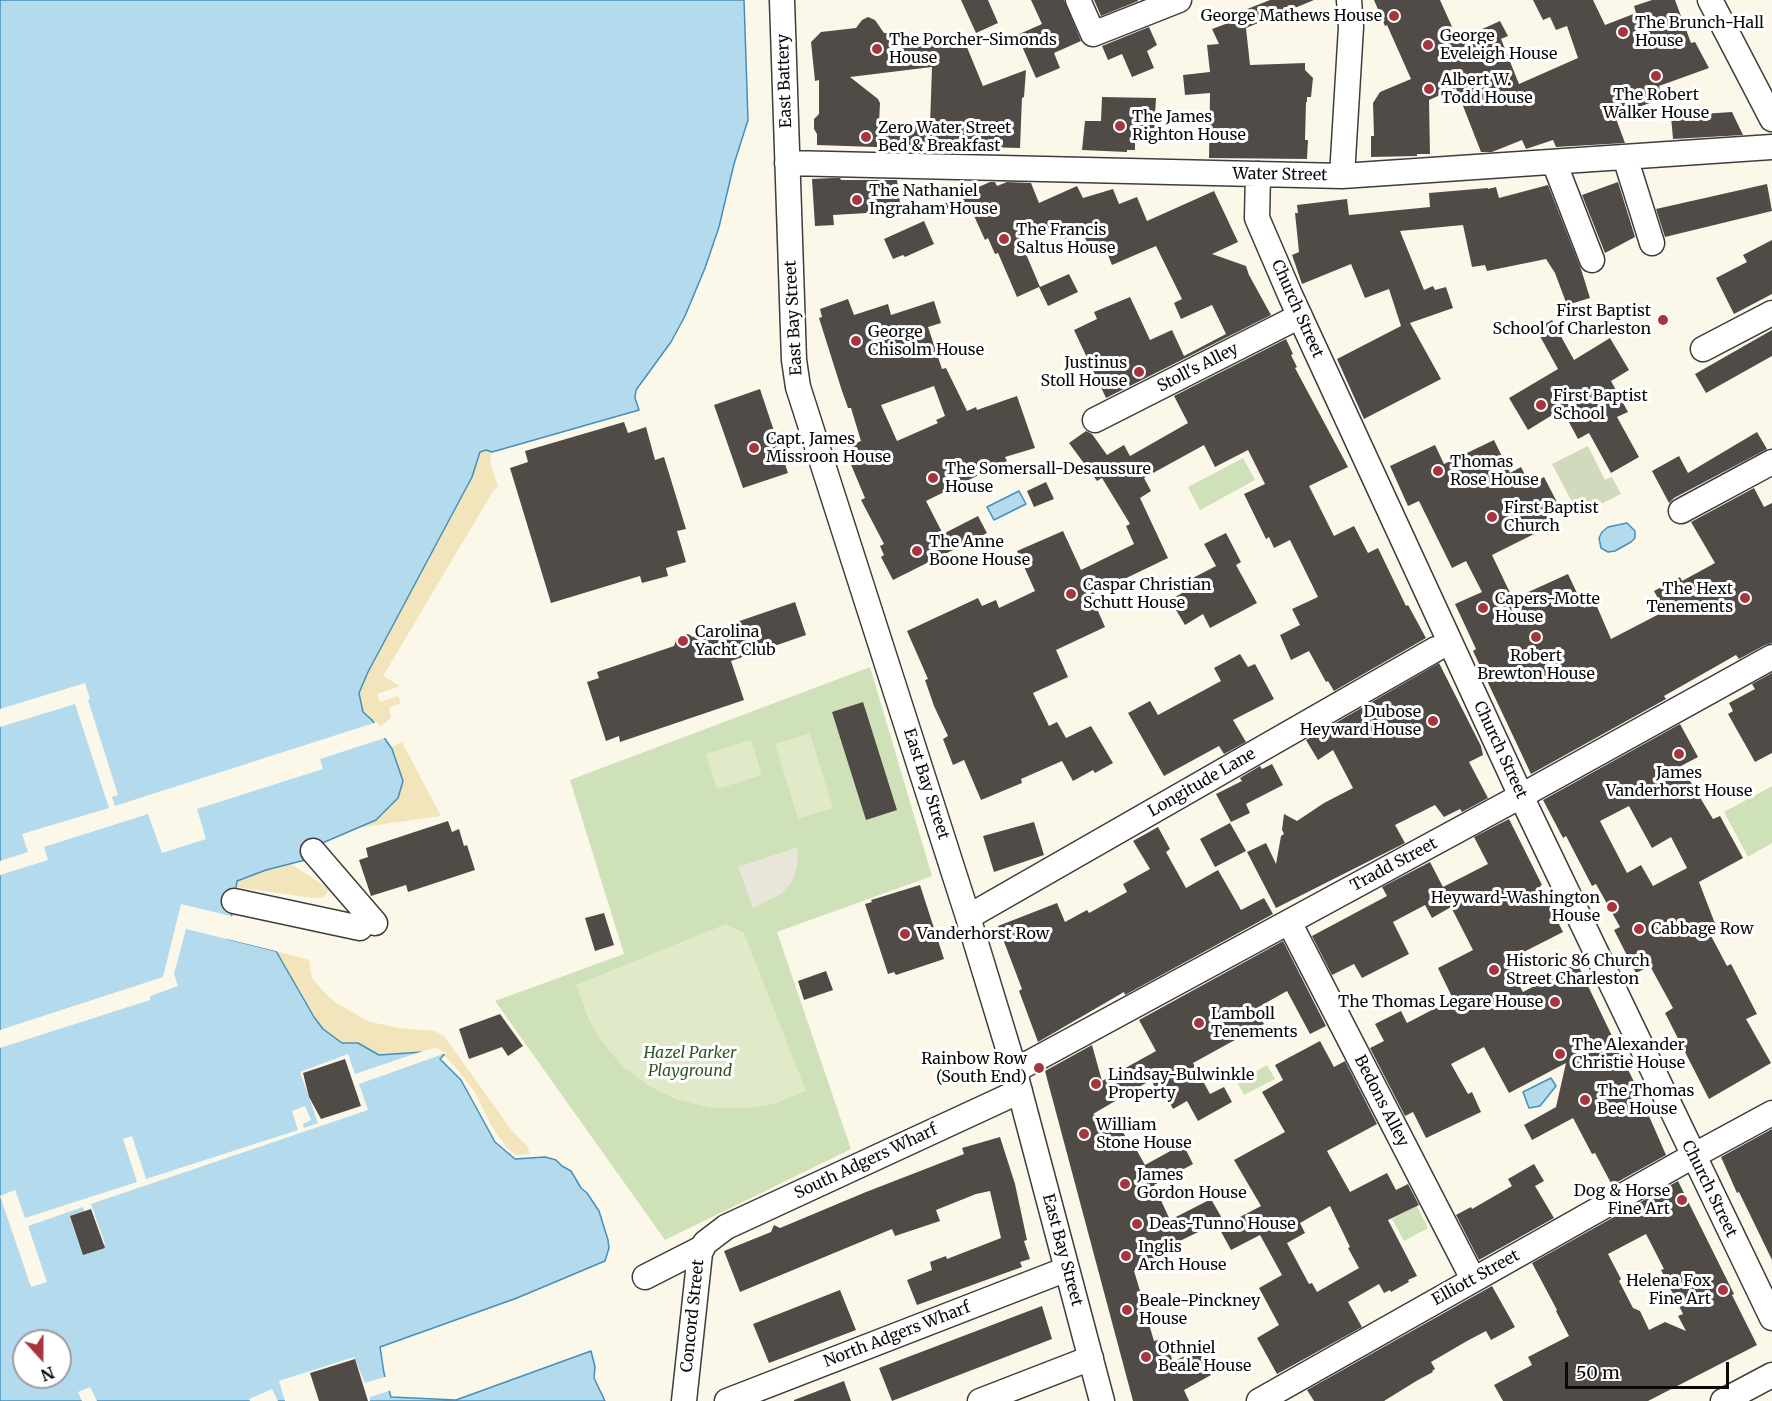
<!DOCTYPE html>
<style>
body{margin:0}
#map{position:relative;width:1772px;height:1401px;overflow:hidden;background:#fcf8e9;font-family:Merriweather,serif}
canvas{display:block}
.north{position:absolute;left:12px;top:1329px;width:60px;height:60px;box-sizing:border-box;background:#fff;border:2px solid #9d9d9d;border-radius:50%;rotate:159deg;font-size:16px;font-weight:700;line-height:24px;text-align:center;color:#0a0a0a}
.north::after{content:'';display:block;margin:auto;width:21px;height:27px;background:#a7353e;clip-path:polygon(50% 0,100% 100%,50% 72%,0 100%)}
.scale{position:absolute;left:1565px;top:1362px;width:164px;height:27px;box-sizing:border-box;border:3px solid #0a0a0a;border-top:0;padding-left:8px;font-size:18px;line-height:21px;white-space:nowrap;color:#0a0a0a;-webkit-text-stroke:4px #fff;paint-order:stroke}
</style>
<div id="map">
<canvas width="1772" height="1401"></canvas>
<div class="north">N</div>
<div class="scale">50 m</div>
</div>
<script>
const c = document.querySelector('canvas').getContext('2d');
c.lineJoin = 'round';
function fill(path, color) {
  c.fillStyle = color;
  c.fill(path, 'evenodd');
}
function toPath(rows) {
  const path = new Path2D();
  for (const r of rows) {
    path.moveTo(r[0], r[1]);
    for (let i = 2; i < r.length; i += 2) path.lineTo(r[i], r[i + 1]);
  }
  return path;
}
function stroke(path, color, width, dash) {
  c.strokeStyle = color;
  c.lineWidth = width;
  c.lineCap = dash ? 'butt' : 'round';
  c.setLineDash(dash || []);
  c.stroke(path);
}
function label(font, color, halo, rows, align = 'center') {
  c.font = font + ' Merriweather,serif';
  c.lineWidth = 6;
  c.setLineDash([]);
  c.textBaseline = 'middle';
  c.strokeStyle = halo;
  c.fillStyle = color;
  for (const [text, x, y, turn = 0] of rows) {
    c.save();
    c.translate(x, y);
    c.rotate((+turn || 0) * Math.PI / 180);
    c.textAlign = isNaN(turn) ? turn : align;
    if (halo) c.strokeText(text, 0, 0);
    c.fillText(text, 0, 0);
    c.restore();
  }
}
fill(toPath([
 [1243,458,1255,480,1200,510,1188,487],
 [870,667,932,876,777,932,851,1149,665,1240,495,1001,624,954,570,780],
 [1772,786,1772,843,1748,857,1724,812],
 [1267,1065,1275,1079,1244,1095,1237,1082],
 [1417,1206,1428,1228,1404,1241,1392,1219]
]), '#cfe1b8');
fill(toPath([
 [486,450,492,452,490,456,491,466,498,486,492,493,383,676,400,686,377,694,380,702,398,696,401,703,389,708,391,718,378,728,363,712,359,693,368,672,472,477,480,452],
 [402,742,441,816,356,828,376,820,398,798,403,781,391,747],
 [290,863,329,889,324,897,313,898,236,887,237,881,266,870],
 [276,951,309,960,312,978,324,992,335,1002,367,1021,398,1028,434,1031,444,1036,513,1132,527,1146,530,1154,516,1155,506,1147,491,1125,474,1091,457,1069,444,1055,437,1051,379,1055,358,1043,342,1044,323,1029,285,970]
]), '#f2e4bb');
fill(toPath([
 [1588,446,1605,480,1612,477,1621,494,1579,515,1552,464]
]), '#d2dabe');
fill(toPath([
 [810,733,833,808,798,819,775,744],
 [751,740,762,775,717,789,706,754],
 [726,924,744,933,806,1091,774,1104,751,1108,711,1108,678,1100,649,1086,622,1066,599,1038,589,1020,576,985]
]), '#e0eac9');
fill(toPath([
 [798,847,797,866,792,882,781,894,753,908,738,867]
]), '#eae5db');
const water = toPath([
 [0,0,744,0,748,120,734,164,719,227,705,268,685,316,671,342,636,390,635,398,639,410,492,452,486,450,480,452,472,477,368,672,359,693,363,712,372,720,392,749,403,781,398,798,376,820,320,844,305,860,266,870,237,881,228,939,276,951,314,1017,323,1029,342,1043,358,1043,379,1055,437,1051,444,1055,440,1059,461,1080,495,1142,515,1159,545,1157,556,1160,562,1166,571,1171,581,1188,587,1193,599,1211,608,1240,609,1248,605,1261,517,1298,380,1347,384,1373,391,1397,456,1400,591,1351,595,1367,594,1378,605,1401,0,1401,0,0],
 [24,1341,60,1341,60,1377,24,1377,24,1341],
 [1019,491,1026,504,994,520,987,507,1019,491],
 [1627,523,1635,531,1635,538,1631,542,1615,551,1608,552,1601,548,1599,538,1602,532,1608,527,1627,523],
 [1551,1078,1556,1086,1540,1106,1529,1108,1523,1092,1551,1078]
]);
fill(water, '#b4daed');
stroke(water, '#4590ba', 1.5);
fill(toPath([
 [85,683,90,699,88,700,118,795,112,797,115,806,377,722,388,737,320,759,323,769,197,809,206,839,162,853,148,814,44,847,48,860,0,875,0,861,28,852,22,834,109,808,75,704,0,727,0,709],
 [181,904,235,917,232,937,277,949,280,952,186,929,174,974,178,986,150,996,150,1000,0,1048,0,1030,163,977],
 [437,1048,446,1053,359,1084,368,1110,91,1204,105,1244,98,1246,83,1207,28,1226,47,1282,31,1287,0,1196,15,1190,25,1218,137,1182,123,1139,132,1136,146,1179,298,1130,292,1111,305,1106,311,1120,303,1124,304,1128,318,1123,300,1072,348,1054,355,1074,429,1049],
 [354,1357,365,1383,388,1376,392,1390,370,1397,370,1401,285,1401,279,1381],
 [90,1387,97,1401,82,1401,78,1392],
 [272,1389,278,1401,250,1401,249,1399]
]), '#fcf8e9');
fill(toPath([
 [961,0,988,0,998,23,976,33],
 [1031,0,1064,0,1081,41,1054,53,1060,68,1036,78,1017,35,1042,24],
 [1094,0,1138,0,1138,1,1101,16],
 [1270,0,1314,0,1246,28,1250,65,1305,63,1305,70,1313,78,1311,97,1307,97,1307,102,1306,102,1305,140,1308,140,1307,159,1209,158,1210,93,1185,95,1183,75,1210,72,1207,45,1219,44,1212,29,1239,19,1237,13],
 [1374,0,1440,0,1458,40,1500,21,1508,36,1501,39,1519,84,1578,58,1567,26,1556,30,1550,17,1543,20,1533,0,1593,0,1605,25,1636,13,1634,6,1652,0,1675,0,1691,43,1695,42,1709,68,1659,86,1663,98,1615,116,1625,143,1556,147,1553,140,1526,149,1522,140,1492,152,1481,152,1456,88,1429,100,1430,154,1417,154,1417,156,1371,157,1371,136,1374,136,1373,103,1380,92,1411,79,1387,25,1385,26],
 [868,17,875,20,884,33,888,33,890,49,964,40,983,86,1026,70,1024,97,1022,98,1020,148,906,145,905,148,817,145,817,134,814,129,814,119,819,114,819,80,815,81,811,42,821,32,856,28,862,20],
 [932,67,930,126,879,124,880,103,878,99,850,77],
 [1149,27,1157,45,1147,51,1154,68,1132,77,1122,54,1108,60,1102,46],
 [1102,97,1156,98,1154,133,1141,133,1141,137,1135,137,1135,150,1127,150,1127,152,1082,150,1085,121,1101,121],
 [1732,112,1743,135,1673,139,1671,116],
 [832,178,840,178,841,180,897,180,901,211,833,215,834,225,815,226,812,179],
 [990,182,995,182,997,186,1007,182,1031,183,1039,203,1077,186,1083,198,1113,189,1119,204,1137,197,1147,221,1214,191,1238,242,1212,254,1246,266,1249,275,1271,315,1106,398,1074,330,1097,319,1094,312,1130,297,1150,340,1172,330,1184,356,1226,334,1212,305,1181,319,1174,303,1182,299,1156,246,1112,265,1106,250,1093,256,1082,231,1065,239,1059,224,1020,240,1040,287,1069,274,1078,292,1048,306,1039,287,1017,297,998,253,995,254,988,238,985,240,970,207,940,209,939,206,975,191,974,189],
 [1618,182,1635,237,1605,253,1582,195],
 [1767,184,1772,211,1665,237,1656,209],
 [1548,185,1581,269,1590,298,1567,305,1555,273,1546,259,1487,271,1485,265,1472,267,1463,225,1400,231,1424,290,1433,286,1435,290,1446,287,1453,308,1410,323,1441,379,1364,419,1337,359,1401,326,1389,289,1365,298,1351,264,1302,284,1292,255,1299,252,1295,213,1298,213,1297,205,1347,199,1349,215,1430,207,1429,193,1488,188,1488,189,1496,187,1499,198],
 [924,221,934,244,905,257,903,255,893,259,884,239],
 [1772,240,1772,294,1734,314,1716,278,1747,262,1743,255],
 [848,299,854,315,888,304,891,315,934,301,941,323,928,327,942,369,946,368,967,411,976,407,977,410,1017,396,1035,448,1005,457,1007,461,926,501,943,534,978,516,987,533,893,580,881,557,884,555,880,546,884,544,861,500,865,498,844,448,861,441,851,408,848,408,841,388,819,318,822,317,820,309],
 [934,386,945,416,936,420,938,423,897,441,881,405],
 [1552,320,1574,360,1610,338,1629,370,1611,381,1628,412,1617,417,1639,457,1611,473,1589,433,1578,439,1562,409,1528,430,1509,398,1558,369,1536,329],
 [1772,330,1772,356,1706,393,1695,374],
 [1286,339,1293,354,1291,355,1297,367,1295,368,1348,467,1309,486,1334,536,1354,526,1368,553,1378,548,1406,606,1408,605,1426,638,1334,691,1328,681,1326,682,1309,651,1291,660,1280,635,1300,625,1292,609,1318,597,1290,540,1274,548,1269,537,1266,539,1244,494,1265,484,1248,450,1215,467,1204,445,1144,478,1151,491,1140,498,1168,558,1091,595,1105,627,1056,650,1068,677,1033,693,1049,726,1057,722,1066,738,1091,726,1113,763,1095,773,1093,770,1073,781,1062,761,1021,779,1022,783,981,800,964,760,953,765,943,739,948,736,934,706,925,680,928,679,907,631,978,598,982,606,996,600,999,608,1035,591,1017,551,1063,531,1081,570,1134,544,1126,526,1130,524,1102,478,1097,481,1069,443,1086,431,1092,434,1107,455,1124,445,1130,456,1188,423,1174,396],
 [760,389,788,473,743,488,714,405],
 [624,422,628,433,646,427,655,460,664,457,686,529,677,531,686,562,666,568,668,576,642,583,640,576,551,603,510,468,528,462,525,451],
 [1757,432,1767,449,1674,498,1669,503,1652,471,1679,456,1688,473],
 [1494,440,1510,473,1521,467,1530,485,1544,477,1558,504,1545,511,1552,525,1492,555,1513,599,1568,574,1584,608,1595,602,1611,639,1665,611,1654,591,1680,577,1682,581,1715,563,1691,522,1754,488,1764,507,1772,503,1772,643,1765,645,1739,659,1736,655,1664,696,1666,699,1531,774,1473,651,1476,649,1455,604,1482,592,1466,561,1452,568,1419,501,1408,506,1390,466,1435,445,1444,464],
 [1046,482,1054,499,1034,507,1027,491],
 [1226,533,1241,562,1236,565,1257,603,1210,628,1203,614,1185,625,1170,600,1189,589,1185,582,1216,566,1204,544],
 [795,602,806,635,731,661,744,700,620,742,619,736,606,741,587,682,599,678,597,672,674,646,677,638,688,634,693,637],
 [1240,654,1248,667,1255,664,1274,699,1233,720,1246,742,1224,754,1219,746,1164,776,1128,713,1150,701,1158,715,1221,681,1214,668],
 [1439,663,1481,746,1483,755,1469,762,1488,798,1462,812,1460,809,1444,817,1435,805,1395,825,1405,843,1276,908,1247,852,1266,843,1276,864,1281,836,1284,834,1282,830,1284,814,1297,821,1324,803,1353,788,1333,750,1318,760,1306,740],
 [1772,673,1772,753,1755,762,1728,714,1733,711,1729,703,1755,689,1752,684],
 [863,702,897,810,866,820,832,712],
 [1680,724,1698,757,1681,766,1713,819,1720,816,1743,858,1699,882,1714,921,1719,927,1709,932,1727,966,1731,964,1757,1014,1746,1019,1771,1063,1709,1099,1665,1013,1673,1008,1650,966,1636,973,1614,930,1620,927,1596,884,1592,886,1566,836,1563,838,1543,800],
 [1629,806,1652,848,1671,837,1687,868,1653,886,1641,865,1627,873,1600,821],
 [1272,764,1283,785,1246,804,1250,813,1231,822,1216,794,1242,781,1240,778,1260,766,1262,769],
 [1509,819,1542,885,1540,886,1563,932,1506,961,1523,992,1577,963,1635,1084,1666,1155,1612,1185,1595,1153,1592,1154,1573,1118,1532,1140,1524,1125,1556,1107,1566,1063,1509,1093,1484,1047,1451,1064,1468,1094,1472,1092,1481,1112,1426,1138,1413,1112,1405,1116,1370,1048,1384,1041,1375,1024,1401,1011,1407,1023,1453,999,1438,968,1473,950,1451,907,1432,918,1425,905,1393,922,1409,954,1362,978,1354,964,1332,975,1312,936,1387,896,1382,887,1430,862,1443,887,1488,864,1474,837],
 [448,821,452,832,459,829,464,846,467,845,475,870,408,892,406,885,371,896,359,860,368,857,366,848],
 [1034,822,1044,855,994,872,983,836],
 [1230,823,1246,851,1215,867,1200,839],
 [1158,827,1170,849,1166,852,1186,888,1218,870,1241,910,1264,898,1273,914,1125,995,1124,992,1038,1042,1019,991,1022,989,998,926,1057,903,1065,922,1087,910,1089,913,1127,892,1123,884,1150,869,1133,841],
 [920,885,944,959,896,975,894,972,888,974,865,904,872,902,871,900],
 [604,913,614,945,595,951,585,918],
 [1283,941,1326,1026,1310,1034,1287,991,1255,1009,1264,1024,1193,1063,1210,1094,1224,1087,1232,1102,1198,1121,1187,1101,1173,1109,1160,1084,1155,1087,1151,1080,1093,1114,1120,1127,1128,1141,1131,1140,1145,1165,1183,1144,1193,1164,1154,1185,1170,1220,1211,1199,1223,1220,1153,1254,1157,1262,1134,1271,1141,1294,1148,1298,1143,1304,1154,1341,1165,1338,1173,1362,1198,1349,1211,1375,1184,1390,1189,1401,1133,1401,1045,1071,1092,1045,1102,1081,1156,1051,1139,1020],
 [826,971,833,990,804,1000,798,981],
 [500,1014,523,1046,508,1056,502,1047,469,1059,459,1029],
 [1320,1041,1334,1067,1345,1061,1377,1124,1327,1151,1350,1192,1387,1173,1396,1190,1408,1184,1419,1205,1388,1220,1417,1276,1408,1280,1409,1282,1391,1292,1390,1290,1384,1293,1379,1284,1348,1302,1362,1327,1277,1374,1257,1338,1279,1325,1259,1288,1282,1275,1260,1235,1231,1250,1219,1228,1261,1206,1234,1160,1285,1132,1262,1092,1283,1080,1275,1065],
 [1330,1206,1350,1247,1348,1248,1359,1268,1317,1292,1312,1283,1309,1284,1287,1243,1305,1233,1300,1223],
 [345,1059,361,1106,321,1119,309,1097,303,1073],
 [1772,1129,1772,1260,1739,1192,1737,1193,1721,1157],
 [1000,1137,1015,1184,1027,1240,1024,1241,1030,1259,1020,1262,1022,1267,917,1305,907,1280,932,1270,930,1262,946,1256,947,1259,1001,1238,990,1191,976,1194,936,1210,940,1221,895,1236,892,1229,740,1292,724,1251,771,1232,774,1225,780,1228,866,1192,964,1154,962,1148],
 [1534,1164,1544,1181,1535,1186,1554,1218,1479,1260,1456,1215,1471,1207,1472,1209,1512,1186,1508,1179],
 [1678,1181,1734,1294,1732,1295,1757,1345,1648,1401,1503,1401,1494,1385,1532,1365,1528,1357,1569,1336,1556,1311,1557,1310,1532,1263],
 [1646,1234,1664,1269,1661,1270,1683,1314,1678,1316,1686,1331,1665,1322,1649,1330,1640,1311,1633,1308,1619,1281,1621,1279,1608,1254],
 [91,1209,105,1248,83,1255,70,1216],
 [1492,1286,1515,1327,1491,1340,1486,1331,1467,1341,1431,1362,1435,1369,1432,1371,1433,1372,1418,1380,1384,1401,1314,1401,1307,1390],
 [840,1290,856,1330,769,1363,753,1324],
 [1042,1306,1052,1339,892,1401,879,1368],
 [355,1359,368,1401,319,1401,310,1373],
 [844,1381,851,1401,794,1401,794,1400]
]), '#514b48');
const minor = toPath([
 [782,0,794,360,798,387,968,917,1011,1058,1102,1401],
 [1078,0,1093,34,1179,0],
 [1710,0,1772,119],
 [1625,157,1652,243],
 [1554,162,1592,260],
 [787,163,1342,176,1772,147],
 [1258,174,1257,218,1291,297,1521,796,1772,1318],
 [1342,176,1351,27,1349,0],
 [1703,349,1772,313],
 [1095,420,1300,316],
 [1681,511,1772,462],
 [313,851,375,923],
 [234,901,360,928],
 [968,917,1436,649],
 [1289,922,1473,1279],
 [1014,1071,1521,796,1772,657],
 [645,1277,702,1248],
 [684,1401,700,1253,705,1243,726,1227,1020,1091],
 [727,1401,1067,1269],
 [980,1401,1091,1358],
 [1259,1401,1693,1156,1772,1113],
 [1723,1401,1772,1375]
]);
stroke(minor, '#3d3d3d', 27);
stroke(minor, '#fff', 24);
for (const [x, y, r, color] of [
 [1394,16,6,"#a7353e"],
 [1623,32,6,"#a7353e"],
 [1428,45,6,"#a7353e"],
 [877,49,6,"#a7353e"],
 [1656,76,6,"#a7353e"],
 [1429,89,6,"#a7353e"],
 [1120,126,6,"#a7353e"],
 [866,137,6,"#a7353e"],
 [857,200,6,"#a7353e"],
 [1004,239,6,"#a7353e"],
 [1663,320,6,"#a7353e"],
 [856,341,6,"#a7353e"],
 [1139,372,6,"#a7353e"],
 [1541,405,6,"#a7353e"],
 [754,448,6,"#a7353e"],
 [1438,471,6,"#a7353e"],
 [933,478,6,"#a7353e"],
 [1492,517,6,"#a7353e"],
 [917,551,6,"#a7353e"],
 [1071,594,6,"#a7353e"],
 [1745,598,6,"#a7353e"],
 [1483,608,6,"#a7353e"],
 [1536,637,6,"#a7353e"],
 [683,641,6,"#a7353e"],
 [1433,721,6,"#a7353e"],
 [1679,754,6,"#a7353e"],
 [1612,907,6,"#a7353e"],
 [1639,929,6,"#a7353e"],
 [905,934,6,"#a7353e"],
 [1494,970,6,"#a7353e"],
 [1555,1002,6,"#a7353e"],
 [1199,1023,6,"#a7353e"],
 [1560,1054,6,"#a7353e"],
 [1039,1068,6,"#a7353e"],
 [1096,1084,6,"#a7353e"],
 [1585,1100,6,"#a7353e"],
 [1084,1134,6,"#a7353e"],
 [1125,1184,6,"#a7353e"],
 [1682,1200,6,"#a7353e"],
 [1137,1224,6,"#a7353e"],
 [1126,1256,6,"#a7353e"],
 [1723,1290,6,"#a7353e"],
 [1127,1310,6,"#a7353e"],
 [1146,1357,6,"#a7353e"]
]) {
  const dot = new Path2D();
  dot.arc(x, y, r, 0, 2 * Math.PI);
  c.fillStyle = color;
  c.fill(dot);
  stroke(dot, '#fff', 2);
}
label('16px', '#0a0a0a', '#fff', [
 ["George Mathews House",1382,16,"right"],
 ["The Brunch-Hall",1635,23],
 ["House",1635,41],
 ["George",1440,36],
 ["Eveleigh House",1440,54],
 ["The Porcher-Simonds",889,40],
 ["House",889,58],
 ["Albert W.",1441,80],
 ["Todd House",1441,98],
 ["The Robert",1656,95,"center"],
 ["Walker House",1656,113,"center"],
 ["The James",1132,117],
 ["Righton House",1132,135],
 ["Zero Water Street",878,128],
 ["Bed & Breakfast",878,146],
 ["The Nathaniel",869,191],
 ["Ingraham House",869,209],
 ["The Francis",1016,230],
 ["Saltus House",1016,248],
 ["First Baptist",1651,311,"right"],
 ["School of Charleston",1651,329,"right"],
 ["George",868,332],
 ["Chisolm House",868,350],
 ["Justinus",1127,363,"right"],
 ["Stoll House",1127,381,"right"],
 ["First Baptist",1553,396],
 ["School",1553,414],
 ["Capt. James",766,439],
 ["Missroon House",766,457],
 ["Thomas",1450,462],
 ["Rose House",1450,480],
 ["The Somersall-Desaussure",945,469],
 ["House",945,487],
 ["First Baptist",1504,508],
 ["Church",1504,526],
 ["The Anne",929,542],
 ["Boone House",929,560],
 ["Caspar Christian",1083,585],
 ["Schutt House",1083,603],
 ["The Hext",1733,589,"right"],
 ["Tenements",1733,607,"right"],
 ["Capers-Motte",1495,599],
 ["House",1495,617],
 ["Carolina",695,632],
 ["Yacht Club",695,650],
 ["Robert",1536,656,"center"],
 ["Brewton House",1536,674,"center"],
 ["Dubose",1421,712,"right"],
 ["Heyward House",1421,730,"right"],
 ["James",1679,773,"center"],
 ["Vanderhorst House",1679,791,"center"],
 ["Heyward-Washington",1600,898,"right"],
 ["House",1600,916,"right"],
 ["Cabbage Row",1651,929],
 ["Vanderhorst Row",917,934],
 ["Historic 86 Church",1506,961],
 ["Street Charleston",1506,979],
 ["The Thomas Legare House",1543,1002,"right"],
 ["Lamboll",1211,1014],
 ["Tenements",1211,1032],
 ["The Alexander",1572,1045],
 ["Christie House",1572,1063],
 ["Rainbow Row",1027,1059,"right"],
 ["(South End)",1027,1077,"right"],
 ["Lindsay-Bulwinkle",1108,1075],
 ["Property",1108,1093],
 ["The Thomas",1597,1091],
 ["Bee House",1597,1109],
 ["William",1096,1125],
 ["Stone House",1096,1143],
 ["James",1137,1175],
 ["Gordon House",1137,1193],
 ["Dog & Horse",1670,1191,"right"],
 ["Fine Art",1670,1209,"right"],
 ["Deas-Tunno House",1149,1224],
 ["Inglis",1138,1247],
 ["Arch House",1138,1265],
 ["Helena Fox",1711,1281,"right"],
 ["Fine Art",1711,1299,"right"],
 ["Beale-Pinckney",1139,1301],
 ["House",1139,1319],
 ["Othniel",1158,1348],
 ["Beale House",1158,1366]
], 'left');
label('16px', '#0a0a0a', '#fff', [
 ["East Battery",785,81,-92],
 ["Water Street",1280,175,1],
 ["Church Street",1297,309,66],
 ["East Bay Street",794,318,-93],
 ["Stoll's Alley",1198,368,-27],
 ["Church Street",1500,750,65],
 ["Longitude Lane",1202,783,-30],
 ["East Bay Street",926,784,72],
 ["Tradd Street",1394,865,-28],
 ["Bedons Alley",1381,1101,63],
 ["South Adgers Wharf",866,1162,-25],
 ["Church Street",1709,1189,64],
 ["East Bay Street",1062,1250,75],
 ["Elliott Street",1476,1278,-29],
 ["Concord Street",693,1316,-84],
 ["North Adgers Wharf",897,1335,-21]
]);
label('italic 16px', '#305824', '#fff', [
 ["Hazel Parker",690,1053],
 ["Playground",690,1071]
]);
</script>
